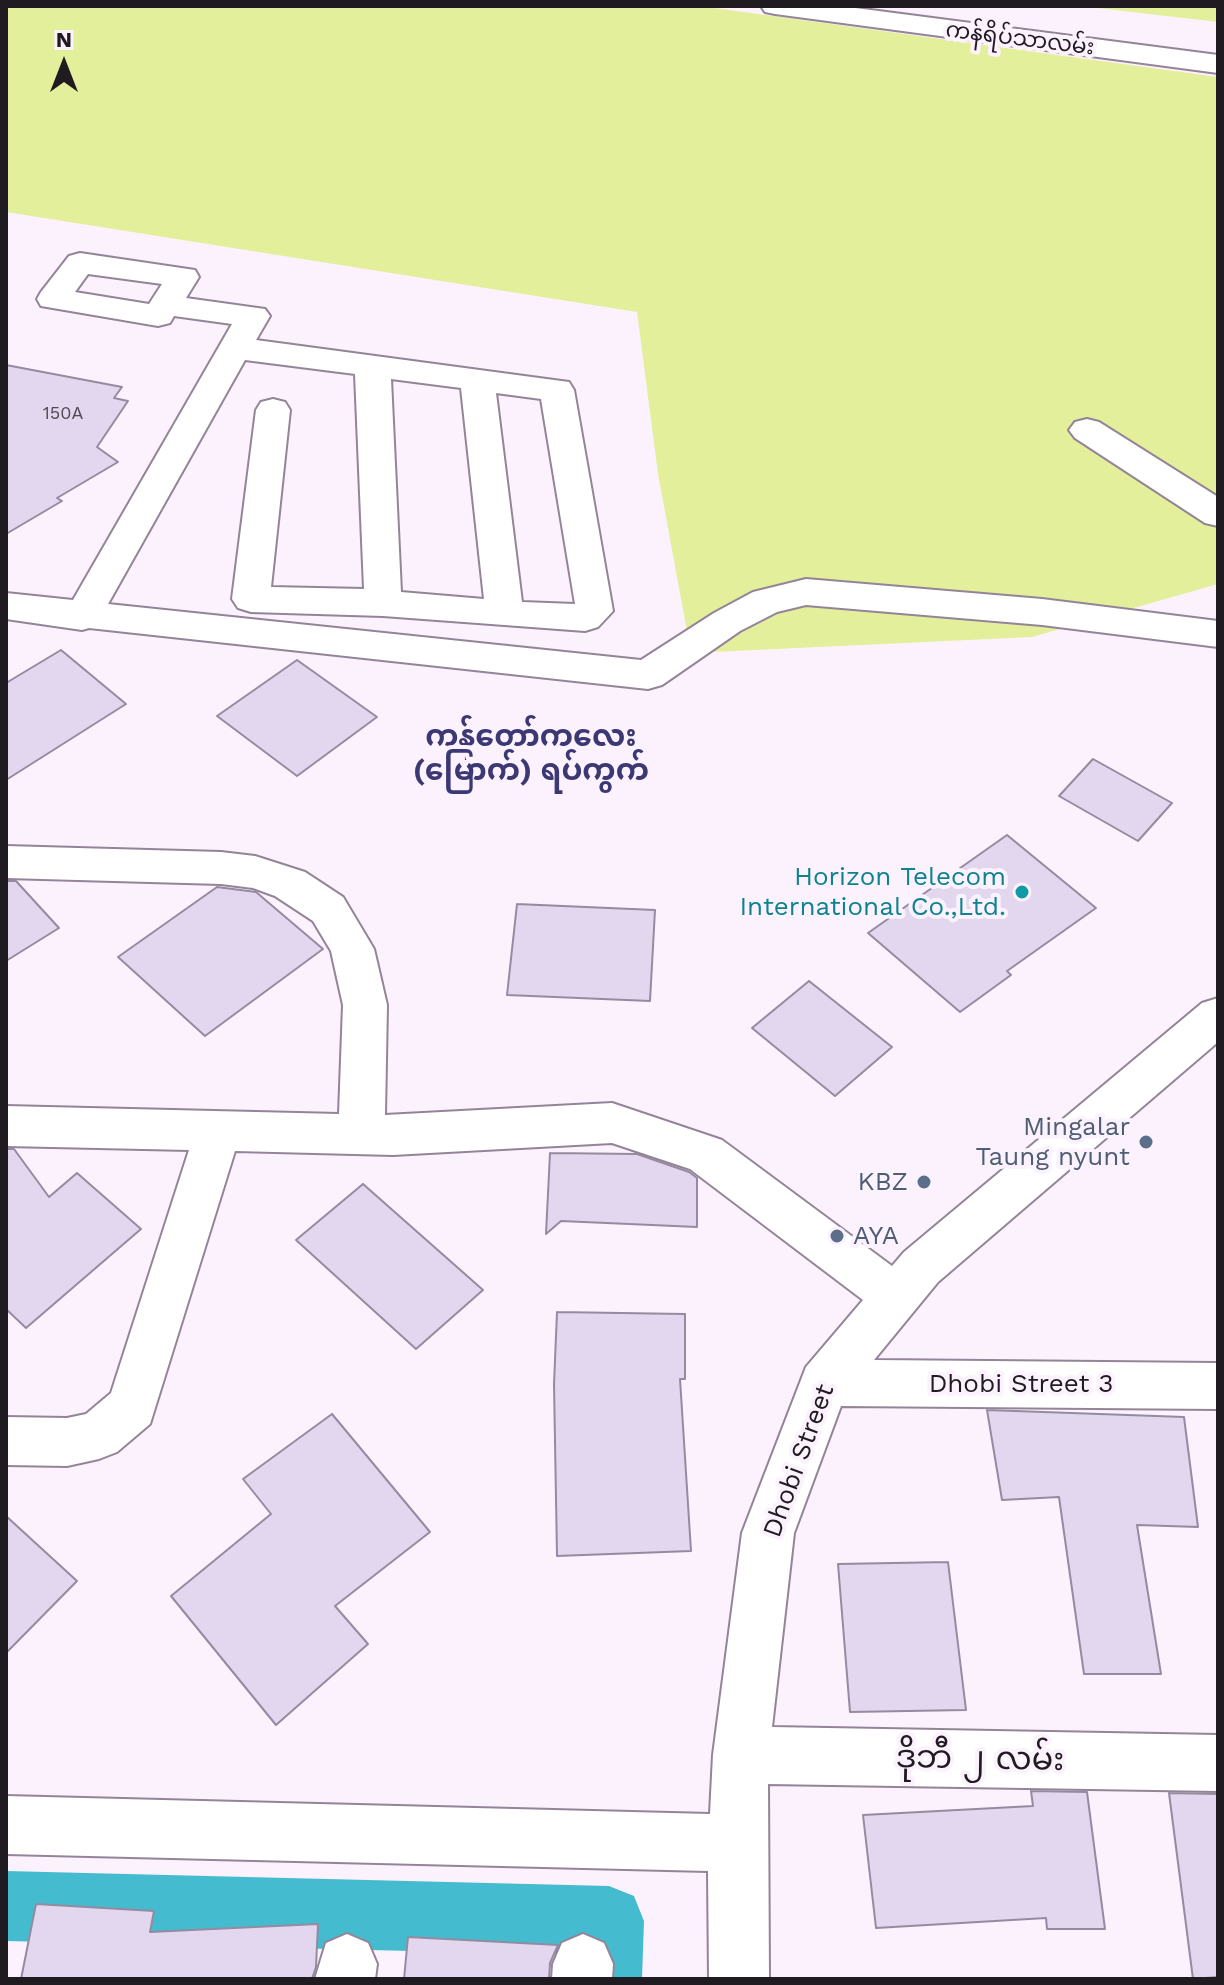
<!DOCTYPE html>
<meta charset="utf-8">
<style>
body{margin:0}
#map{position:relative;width:1224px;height:1985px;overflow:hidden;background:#fcf2fe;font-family:"Work Sans",sans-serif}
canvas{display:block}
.frame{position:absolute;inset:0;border:8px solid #201a21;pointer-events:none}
.north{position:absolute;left:24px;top:24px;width:80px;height:80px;-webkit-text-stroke:6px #fcf2fe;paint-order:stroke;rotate:0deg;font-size:22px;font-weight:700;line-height:32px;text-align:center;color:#201a21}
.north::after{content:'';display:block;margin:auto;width:28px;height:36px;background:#201a21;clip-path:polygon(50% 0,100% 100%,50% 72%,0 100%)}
</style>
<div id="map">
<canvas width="1224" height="1985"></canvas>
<div class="frame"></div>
<div class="north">N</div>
</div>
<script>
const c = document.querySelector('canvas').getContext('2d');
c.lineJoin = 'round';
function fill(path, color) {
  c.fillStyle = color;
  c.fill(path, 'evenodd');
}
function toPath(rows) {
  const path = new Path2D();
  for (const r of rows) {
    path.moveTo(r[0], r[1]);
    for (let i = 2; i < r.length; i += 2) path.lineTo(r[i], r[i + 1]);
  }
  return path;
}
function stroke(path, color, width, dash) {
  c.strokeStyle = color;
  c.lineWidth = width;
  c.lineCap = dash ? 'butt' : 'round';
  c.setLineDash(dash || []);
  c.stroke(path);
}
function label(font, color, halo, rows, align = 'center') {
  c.font = font + ' "Work Sans","Noto Sans Myanmar",sans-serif';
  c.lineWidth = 8;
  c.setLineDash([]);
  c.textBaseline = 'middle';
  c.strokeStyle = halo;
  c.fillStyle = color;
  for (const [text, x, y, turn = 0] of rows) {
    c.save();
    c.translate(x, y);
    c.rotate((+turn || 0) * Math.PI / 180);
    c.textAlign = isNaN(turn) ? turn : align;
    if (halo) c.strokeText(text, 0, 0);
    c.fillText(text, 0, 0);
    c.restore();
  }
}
fill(toPath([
 [6,6,700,6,1218,77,1218,584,1032,637,691,653,658,474,637,312,6,212],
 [1080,6,1200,6,1218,8,1218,22]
]), '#e4ef9c');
fill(toPath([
 [6,1871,609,1886,634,1896,644,1921,642,1979,572,1979,573,1955,6,1941,6,1871]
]), '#45bbcf');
const building = toPath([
 [6,365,122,387,114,398,128,401,97,447,118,462,57,498,62,501,6,534,6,365],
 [61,650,126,704,6,780,6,683,61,650],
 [297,660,377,717,297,776,217,716,297,660],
 [1093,759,1172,803,1138,841,1059,796,1093,759],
 [1007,835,1096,908,1007,971,1011,975,960,1012,868,933,1007,835],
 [6,881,16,881,59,928,6,961,6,881],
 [217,887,256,892,323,949,205,1036,118,957,217,887],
 [517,904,655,910,650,1001,507,995,517,904],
 [809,981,892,1047,835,1096,752,1028,809,981],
 [6,1149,14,1149,49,1197,77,1173,141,1229,26,1328,6,1309,6,1149],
 [550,1153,637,1154,689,1172,697,1178,697,1227,561,1221,546,1234,550,1153],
 [363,1184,483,1290,416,1349,296,1240,363,1184],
 [557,1312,685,1314,685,1379,680,1379,691,1551,557,1556,554,1384,557,1312],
 [987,1410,1184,1417,1198,1527,1137,1525,1161,1674,1084,1674,1059,1497,1002,1500,987,1410],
 [332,1414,430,1532,335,1606,368,1644,276,1725,171,1596,271,1514,243,1479,332,1414],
 [6,1516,77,1581,6,1653,6,1516],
 [948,1562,966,1710,850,1712,838,1564,948,1562],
 [1031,1791,1087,1792,1105,1929,1047,1929,1046,1918,876,1928,863,1815,1033,1806,1031,1791],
 [1169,1793,1218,1794,1218,1977,1193,1979,1169,1793],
 [36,1904,154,1911,150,1932,318,1924,316,1967,312,1979,21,1979,36,1904],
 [408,1937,558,1945,550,1963,549,1979,404,1979,408,1937]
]);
fill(building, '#e2d7ee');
stroke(building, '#958ba0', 2);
const minor = toPath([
 [80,253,195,270,199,277,186,298,265,309,270,316,256,340,569,382,574,390,613,611,598,627,585,631,383,616,251,612,238,608,232,599,256,410,261,402,273,399,285,402,290,410,271,587,364,589,355,374,245,360,108,604,641,660,714,613,753,592,806,579,1042,599,1218,621,1218,647,1042,625,806,605,777,612,740,631,662,685,648,689,89,628,82,630,6,619,6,593,73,600,232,324,174,316,170,323,158,326,41,306,37,299,41,292,69,256,80,253],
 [88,274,162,284,149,304,75,292,88,274],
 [391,379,461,388,484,599,401,592,391,379],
 [496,393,541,399,575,604,522,602,496,393],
 [1087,419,1099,422,1218,497,1218,526,1205,523,1075,438,1069,430,1075,422,1087,419],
 [6,846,221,852,255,856,305,872,343,897,374,949,387,1005,385,1115,612,1103,722,1140,892,1266,904,1252,1202,1003,1218,998,1218,1042,938,1282,874,1360,1218,1363,1218,1409,841,1406,794,1533,772,1727,1218,1735,1218,1791,768,1784,769,1979,709,1979,708,1871,6,1854,6,1796,710,1814,713,1755,742,1533,806,1367,863,1300,690,1169,612,1143,393,1155,235,1151,150,1424,117,1452,99,1459,67,1466,6,1465,6,1417,67,1418,86,1414,111,1393,189,1150,6,1146,6,1106,339,1114,343,1005,331,951,313,921,275,896,253,888,221,884,6,878,6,846],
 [347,1934,368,1943,377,1964,375,1979,315,1979,326,1943,347,1934],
 [583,1934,604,1943,613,1964,612,1979,552,1979,553,1964,562,1943,583,1934]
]);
const major = toPath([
 [761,6,840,6,1218,55,1218,73,775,14,765,12,761,6]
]);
stroke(minor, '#948497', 4);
stroke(major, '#948497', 4);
fill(minor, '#fff');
fill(major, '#fff');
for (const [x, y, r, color] of [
 [1022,892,8,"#0f9aa8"],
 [1146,1142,8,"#5c6f8a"],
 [924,1182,8,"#5c6f8a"],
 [837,1236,8,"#5c6f8a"]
]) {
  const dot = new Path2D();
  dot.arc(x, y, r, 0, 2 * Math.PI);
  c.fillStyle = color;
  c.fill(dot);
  stroke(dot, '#fcf2fe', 3);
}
label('18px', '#504954', null, [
 ["150A",63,414]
]);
label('22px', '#201a21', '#fcf2fe', [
 ["ကန်ရိပ်သာလမ်း",1020,39,7]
]);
label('26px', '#0d838f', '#fcf2fe', [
 ["Horizon Telecom",1006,877],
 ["International Co.,Ltd.",1006,907]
], 'right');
label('26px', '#4e5e75', '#fcf2fe', [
 ["Mingalar",1130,1127],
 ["Taung nyunt",1130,1157],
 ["KBZ",908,1182],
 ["AYA",853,1236,"left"]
], 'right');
label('26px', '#201a21', '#fcf2fe', [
 ["Dhobi Street 3",1021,1384],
 ["Dhobi Street",799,1461,-70]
]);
label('bold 30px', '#3c3874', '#fcf2fe', [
 ["ကန်တော်ကလေး",531,737],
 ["(မြောက်) ရပ်ကွက်",531,771]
]);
label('32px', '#201a21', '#fcf2fe', [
 ["ဒိုဘီ ၂ လမ်း",980,1759,1]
]);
</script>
